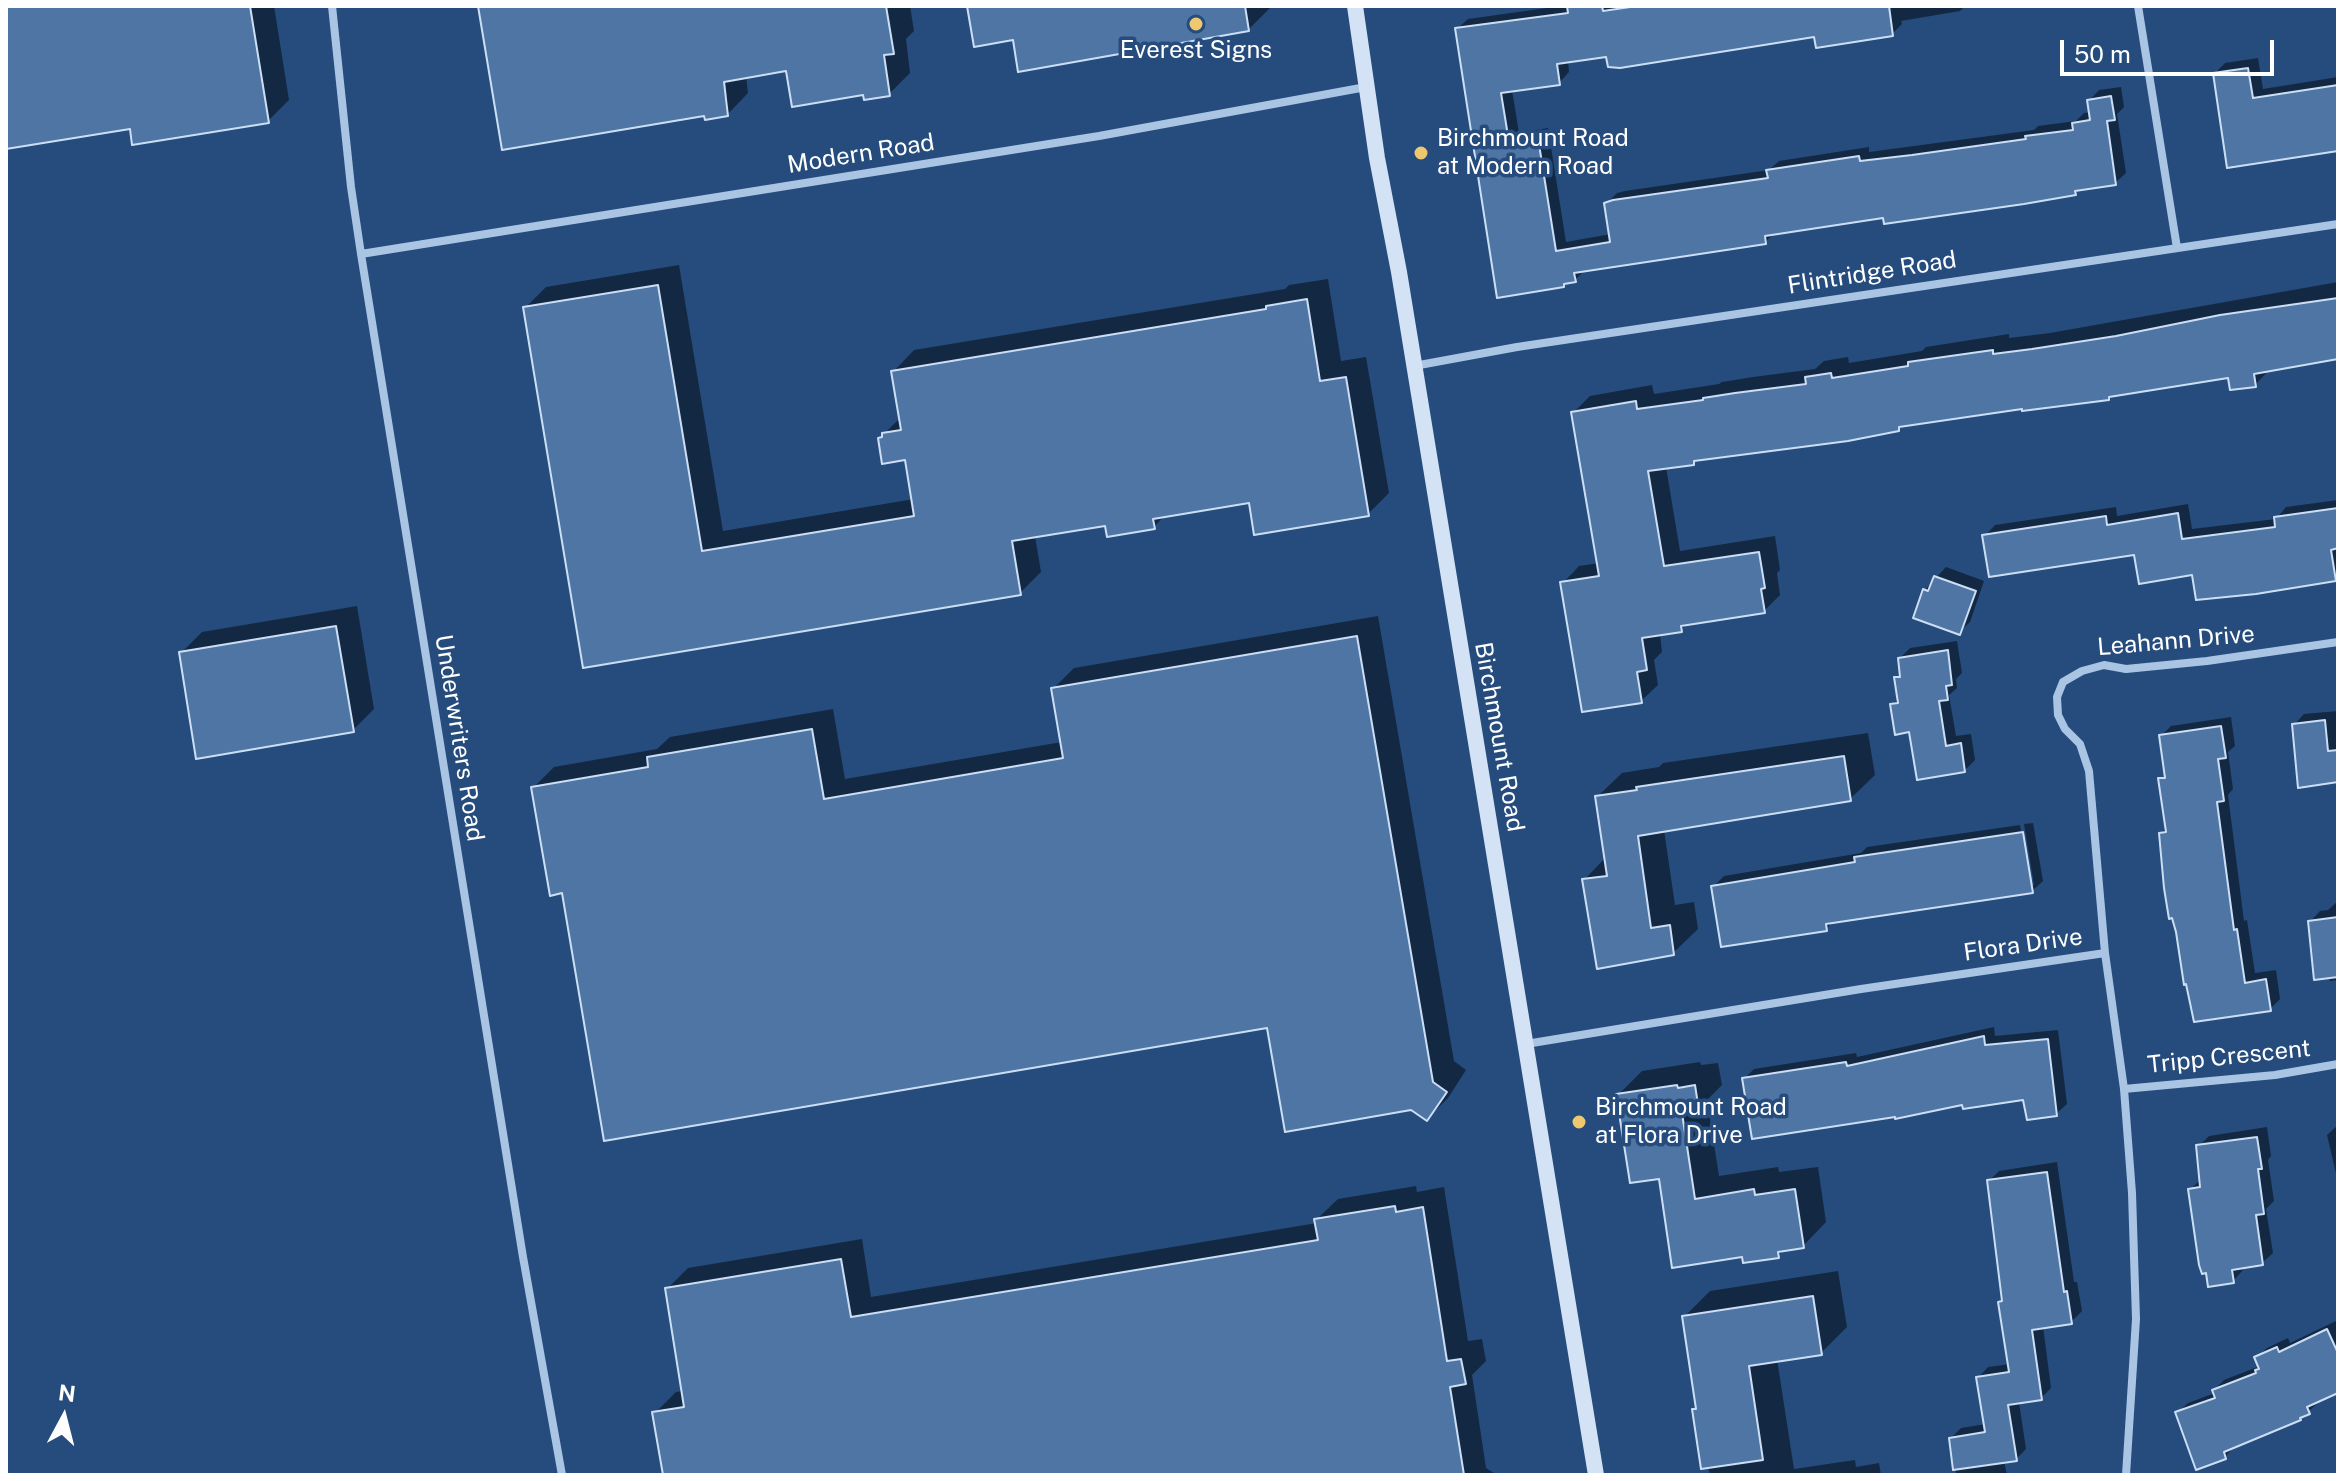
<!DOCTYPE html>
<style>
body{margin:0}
#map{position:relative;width:2344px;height:1481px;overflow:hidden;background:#254c7c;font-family:"Public Sans",sans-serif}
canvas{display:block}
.frame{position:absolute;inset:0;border:8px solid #fff;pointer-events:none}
.north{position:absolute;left:24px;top:1377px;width:80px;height:80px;-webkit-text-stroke:6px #254c7c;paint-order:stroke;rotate:7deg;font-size:22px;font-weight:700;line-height:32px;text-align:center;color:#fff}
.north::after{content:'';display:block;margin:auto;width:28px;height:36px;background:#fff;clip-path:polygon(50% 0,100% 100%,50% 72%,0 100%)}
.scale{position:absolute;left:2060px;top:40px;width:214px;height:36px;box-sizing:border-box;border:4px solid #fff;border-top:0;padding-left:10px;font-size:24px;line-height:28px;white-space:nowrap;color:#fff;-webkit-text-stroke:6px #254c7c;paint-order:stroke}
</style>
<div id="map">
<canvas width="2344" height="1481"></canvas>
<div class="frame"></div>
<div class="north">N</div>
<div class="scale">50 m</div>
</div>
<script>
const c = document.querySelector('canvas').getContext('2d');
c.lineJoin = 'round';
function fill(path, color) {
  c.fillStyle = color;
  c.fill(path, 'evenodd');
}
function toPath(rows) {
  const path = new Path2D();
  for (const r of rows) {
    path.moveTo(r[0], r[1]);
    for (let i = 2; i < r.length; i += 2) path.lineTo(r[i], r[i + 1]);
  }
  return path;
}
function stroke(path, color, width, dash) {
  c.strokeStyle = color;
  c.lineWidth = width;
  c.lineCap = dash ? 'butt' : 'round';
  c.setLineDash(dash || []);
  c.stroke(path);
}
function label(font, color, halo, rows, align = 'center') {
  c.font = font + ' "Public Sans",sans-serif';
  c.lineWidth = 7;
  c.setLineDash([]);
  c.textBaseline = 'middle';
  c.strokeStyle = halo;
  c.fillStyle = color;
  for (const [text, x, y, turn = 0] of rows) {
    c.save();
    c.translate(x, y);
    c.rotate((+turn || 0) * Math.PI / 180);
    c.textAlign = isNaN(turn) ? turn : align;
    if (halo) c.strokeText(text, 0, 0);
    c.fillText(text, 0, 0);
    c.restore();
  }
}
fill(toPath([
 [6,6,274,6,289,100,268,121,131,127,6,147],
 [480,6,910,6,914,31,906,39,910,73,889,94,865,93,787,69,746,76,748,93,727,115,706,113],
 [724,72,727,96,723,96],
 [969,6,1269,6,1270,8,1249,29,1014,38],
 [1561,6,1965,6,1960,11,1901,21,1902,24,1892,34,1816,35,1568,61,1569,72,1559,83,1512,90,1519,133,1548,128,1566,242,1611,234,1606,204,1617,193,1625,191,1769,170,1779,161,1869,147,1869,152,2034,130,2038,126,2076,121,2084,113,2090,112,2089,101,2099,90,2121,87,2124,107,2117,114,2126,173,2115,183,2080,188,2075,193,1885,216,1775,233,1765,242,1586,269,1575,280,1564,285,1457,29,1468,19],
 [2258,58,2263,89,2338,77,2338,148,2229,166,2215,73,2225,63],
 [679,265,723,531,914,499,906,457,880,438,901,417,893,372,914,350,1285,289,1289,285,1328,279,1341,361,1366,357,1389,493,1368,514,1250,501,1165,515,1154,527,1107,524,1035,536,1041,572,1020,593,584,666,525,308,546,287],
 [2338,282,2338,358,2270,369,2255,385,2230,376,2112,395,2108,398,2024,406,1903,425,1898,430,1697,459,1693,463,1666,467,1680,551,1775,536,1780,570,1777,573,1780,595,1764,611,1688,623,1681,630,1660,634,1662,652,1654,660,1658,685,1641,701,1563,583,1579,566,1599,563,1574,412,1590,396,1652,385,1654,394,1719,384,1722,382,1753,377,1815,369,1824,361,1848,357,1849,363,1922,351,1926,347,2009,334,2009,338,2050,333],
 [2338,500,2338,580,2256,592,2136,552,1985,536,1995,525,2116,507,2117,516,2188,504,2192,529,2276,519,2286,507],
 [1946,567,1984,581,1970,622,1959,632,1925,590],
 [357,606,374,709,353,730,181,653,202,632],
 [1378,616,1454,1061,1466,1070,1448,1098,1427,1119,1269,1026,564,891,533,788,554,767,657,749,670,737,833,709,845,779,1062,742,1053,689,1074,668],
 [1957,641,1962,673,1956,679,1957,688,1949,695,1956,736,1971,734,1975,760,1964,771,1911,730,1892,705,1899,698,1896,678,1902,673,1900,658,1910,648],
 [2338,711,2338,781,2294,725,2304,714],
 [2231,717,2235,746,2228,752,2233,789,2228,795,2244,921,2247,920,2255,973,2276,970,2280,999,2270,1009,2196,1020,2161,833,2167,827,2161,779,2167,773,2161,736,2171,726],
 [1868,733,1875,775,1850,799,1664,830,1675,905,1694,902,1698,929,1673,953,1584,880,1606,857,1597,797,1622,773,1659,767,1663,763],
 [2033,823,2043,881,2032,891,1834,921,1826,929,1713,887,1724,876,1861,853,1867,847,2020,825,2030,885,2034,885,2024,824],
 [2338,901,2338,980,2330,981,2310,922,2320,911,2328,910],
 [1994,1027,1995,1036,2058,1030,2067,1104,2056,1114,2024,1097,1964,1102,1744,1079,1754,1069,1856,1053,1857,1057],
 [1700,1062,1701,1065,1718,1063,1722,1085,1707,1100,1719,1176,1778,1167,1779,1172,1818,1167,1826,1222,1803,1246,1785,1249,1778,1256,1744,1255,1660,1176,1618,1095,1642,1071],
 [2338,1125,2338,1182,2327,1135],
 [2267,1127,2271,1156,2268,1160,2274,1201,2266,1209,2273,1253,2262,1263,2243,1266,2243,1270,2233,1281,2190,1190,2201,1179,2199,1146,2209,1136],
 [2057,1162,2074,1282,2077,1282,2082,1311,2071,1322,2043,1326,2051,1388,2041,1398,2019,1402,2026,1449,2016,1459,2004,1461,2007,1475,1956,1475,1951,1438,1961,1428,1986,1424,1978,1378,1988,1367,2010,1364,1989,1181,1999,1171],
 [1416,1186,1417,1192,1444,1187,1468,1341,1482,1339,1486,1361,1472,1375,1486,1468,1497,1475,665,1475,655,1413,676,1392,683,1391,667,1289,688,1268,862,1239,871,1297,1317,1223,1316,1220,1338,1199],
 [1838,1271,1847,1327,1821,1353,1777,1359,1794,1469,1855,1460,1856,1467,1879,1463,1881,1475,1710,1475,1694,1410,1698,1407,1684,1317,1710,1291],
 [2338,1320,2338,1391,2319,1402,2300,1419,2235,1446,2225,1457,2177,1413,2188,1403,2215,1393,2214,1390,2224,1380,2260,1366,2256,1358,2267,1348,2288,1338,2290,1343]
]), '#0007');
const building = toPath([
 [6,6,250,6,269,123,132,145,130,129,6,149,6,6],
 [478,6,886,6,894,54,884,55,890,96,864,100,863,95,792,107,786,71,724,82,728,116,705,120,704,116,502,150,478,6],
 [967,6,1245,6,1249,31,1018,72,1013,40,974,47,967,6],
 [1567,6,1602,6,1603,11,1637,6,1889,6,1893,36,1816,48,1814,37,1620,68,1608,67,1606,57,1557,64,1560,85,1501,93,1509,142,1538,138,1556,251,1610,242,1604,203,1613,200,1768,178,1766,170,1859,156,1860,161,1912,155,2026,139,2025,136,2073,130,2072,123,2090,120,2087,100,2111,96,2115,120,2107,121,2116,185,2075,191,2076,195,2024,204,1884,224,1883,218,1765,236,1766,244,1574,273,1576,282,1564,284,1564,287,1497,298,1455,28,1568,13,1567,6],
 [2248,68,2253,98,2338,85,2338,151,2227,168,2213,73,2248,68],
 [658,285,702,551,914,516,905,460,882,464,878,438,882,437,882,433,901,430,891,371,1266,309,1266,306,1307,299,1320,381,1346,377,1369,516,1254,535,1249,503,1153,519,1155,529,1107,537,1105,526,1012,541,1021,595,583,668,523,307,658,285],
 [2338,298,2338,359,2254,374,2256,387,2230,390,2228,378,2109,397,2109,400,2022,411,2022,409,1899,427,1899,431,1848,441,1694,461,1694,465,1648,471,1664,566,1759,552,1765,588,1761,589,1765,613,1681,626,1682,632,1642,638,1647,670,1637,672,1642,703,1582,712,1560,582,1599,576,1571,412,1636,401,1637,409,1703,400,1703,398,1735,393,1806,384,1805,377,1831,373,1832,378,1908,366,1908,362,1993,350,1993,354,2032,349,2116,336,2220,315,2338,298],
 [2338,508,2338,548,2331,550,2336,581,2256,594,2196,600,2192,575,2139,584,2134,555,1989,577,1982,535,2106,516,2107,525,2178,513,2182,539,2275,527,2274,517,2338,508],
 [1934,576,1976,591,1960,635,1913,618,1923,589,1928,591,1934,576],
 [336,626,354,732,196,759,179,652,336,626],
 [1357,636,1433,1082,1447,1092,1427,1121,1411,1110,1285,1132,1267,1028,604,1141,562,893,550,896,531,787,648,767,647,757,812,729,824,799,1063,758,1051,688,1357,636],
 [1948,650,1952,685,1946,686,1948,700,1939,701,1946,746,1961,743,1965,772,1917,780,1909,732,1895,735,1890,704,1898,703,1894,677,1900,677,1898,658,1948,650],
 [2325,720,2328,751,2338,750,2338,782,2298,788,2292,724,2325,720],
 [2221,726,2226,758,2218,759,2224,801,2217,802,2234,930,2237,929,2245,983,2266,979,2271,1011,2194,1022,2186,984,2184,985,2176,932,2172,918,2169,919,2164,888,2159,833,2166,832,2158,778,2165,778,2159,735,2221,726],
 [1844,756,1851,801,1638,836,1651,928,1670,925,1674,955,1597,969,1582,879,1607,876,1595,796,1637,790,1636,787,1844,756],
 [2023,832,2033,893,1826,924,1827,931,1721,947,1711,886,1855,862,1854,857,2023,832],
 [2338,917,2338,977,2314,980,2308,921,2338,917],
 [1984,1036,1985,1045,2048,1039,2057,1116,2027,1120,2023,1100,1963,1109,1962,1105,1895,1119,1895,1117,1752,1139,1742,1078,1846,1062,1847,1066,1984,1036],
 [1677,1085,1678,1088,1695,1085,1699,1111,1682,1113,1695,1199,1754,1189,1755,1195,1795,1189,1804,1248,1778,1252,1779,1258,1743,1263,1742,1257,1672,1268,1659,1179,1630,1183,1616,1094,1677,1085],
 [2257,1137,2262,1169,2258,1169,2264,1214,2256,1215,2263,1265,2232,1270,2234,1283,2208,1287,2206,1273,2202,1274,2199,1265,2188,1189,2200,1187,2196,1145,2257,1137],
 [2047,1172,2064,1292,2067,1291,2072,1324,2032,1330,2042,1400,2008,1405,2017,1461,1953,1470,1949,1438,1985,1432,1976,1377,2009,1372,1998,1302,2002,1301,1987,1180,2047,1172],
 [1395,1206,1396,1212,1423,1207,1447,1361,1461,1359,1466,1384,1450,1387,1464,1475,663,1475,652,1412,684,1407,665,1288,841,1259,851,1317,1318,1240,1314,1219,1395,1206],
 [1813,1296,1822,1355,1749,1366,1763,1460,1701,1469,1692,1409,1696,1409,1682,1316,1813,1296],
 [2327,1329,2338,1353,2338,1393,2307,1407,2310,1414,2300,1418,2301,1420,2224,1452,2226,1459,2196,1470,2175,1412,2215,1398,2212,1390,2256,1373,2255,1370,2259,1369,2254,1357,2277,1347,2279,1352,2327,1329]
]);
fill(building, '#4e75a4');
stroke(building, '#ccdef4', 2);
stroke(toPath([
 [332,6,351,187,361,254,523,1257,562,1475],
 [2138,6,2177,248],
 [361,254,1099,136,1366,87],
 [1414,366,1517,347,2338,224],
 [1526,1044,1861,989,2105,953],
 [2124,1089,2275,1075,2338,1064],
 [2126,1475,2136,1319,2132,1193,2124,1089,2105,953,2089,771,2080,744,2065,729,2058,715,2057,697,2063,682,2082,671,2104,665,2126,669,2207,661,2338,642]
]), '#aac5e4', 8);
stroke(toPath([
 [1355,6,1377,158,1399,272,1596,1475]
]), '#d3e2f4', 16);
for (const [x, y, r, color] of [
 [1196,24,8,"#eec86e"],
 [1421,153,8,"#eec86e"],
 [1579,1122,8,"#eec86e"]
]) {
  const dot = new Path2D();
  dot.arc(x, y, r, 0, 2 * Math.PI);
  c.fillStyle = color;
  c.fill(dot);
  stroke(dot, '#254c7c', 3);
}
label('24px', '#fff', '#254c7c', [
 ["Everest Signs",1196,51,"center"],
 ["Birchmount Road",1437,139],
 ["at Modern Road",1437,167],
 ["Birchmount Road",1595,1108],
 ["at Flora Drive",1595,1136]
], 'left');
label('24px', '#fff', '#254c7c', [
 ["Modern Road",861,154,-9],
 ["Flintridge Road",1872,273,-9],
 ["Leahann Drive",2176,641,-5],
 ["Birchmount Road",1499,737,80],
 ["Underwriters Road",459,738,81],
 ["Flora Drive",2023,945,-8],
 ["Tripp Crescent",2229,1057,-6]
]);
</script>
